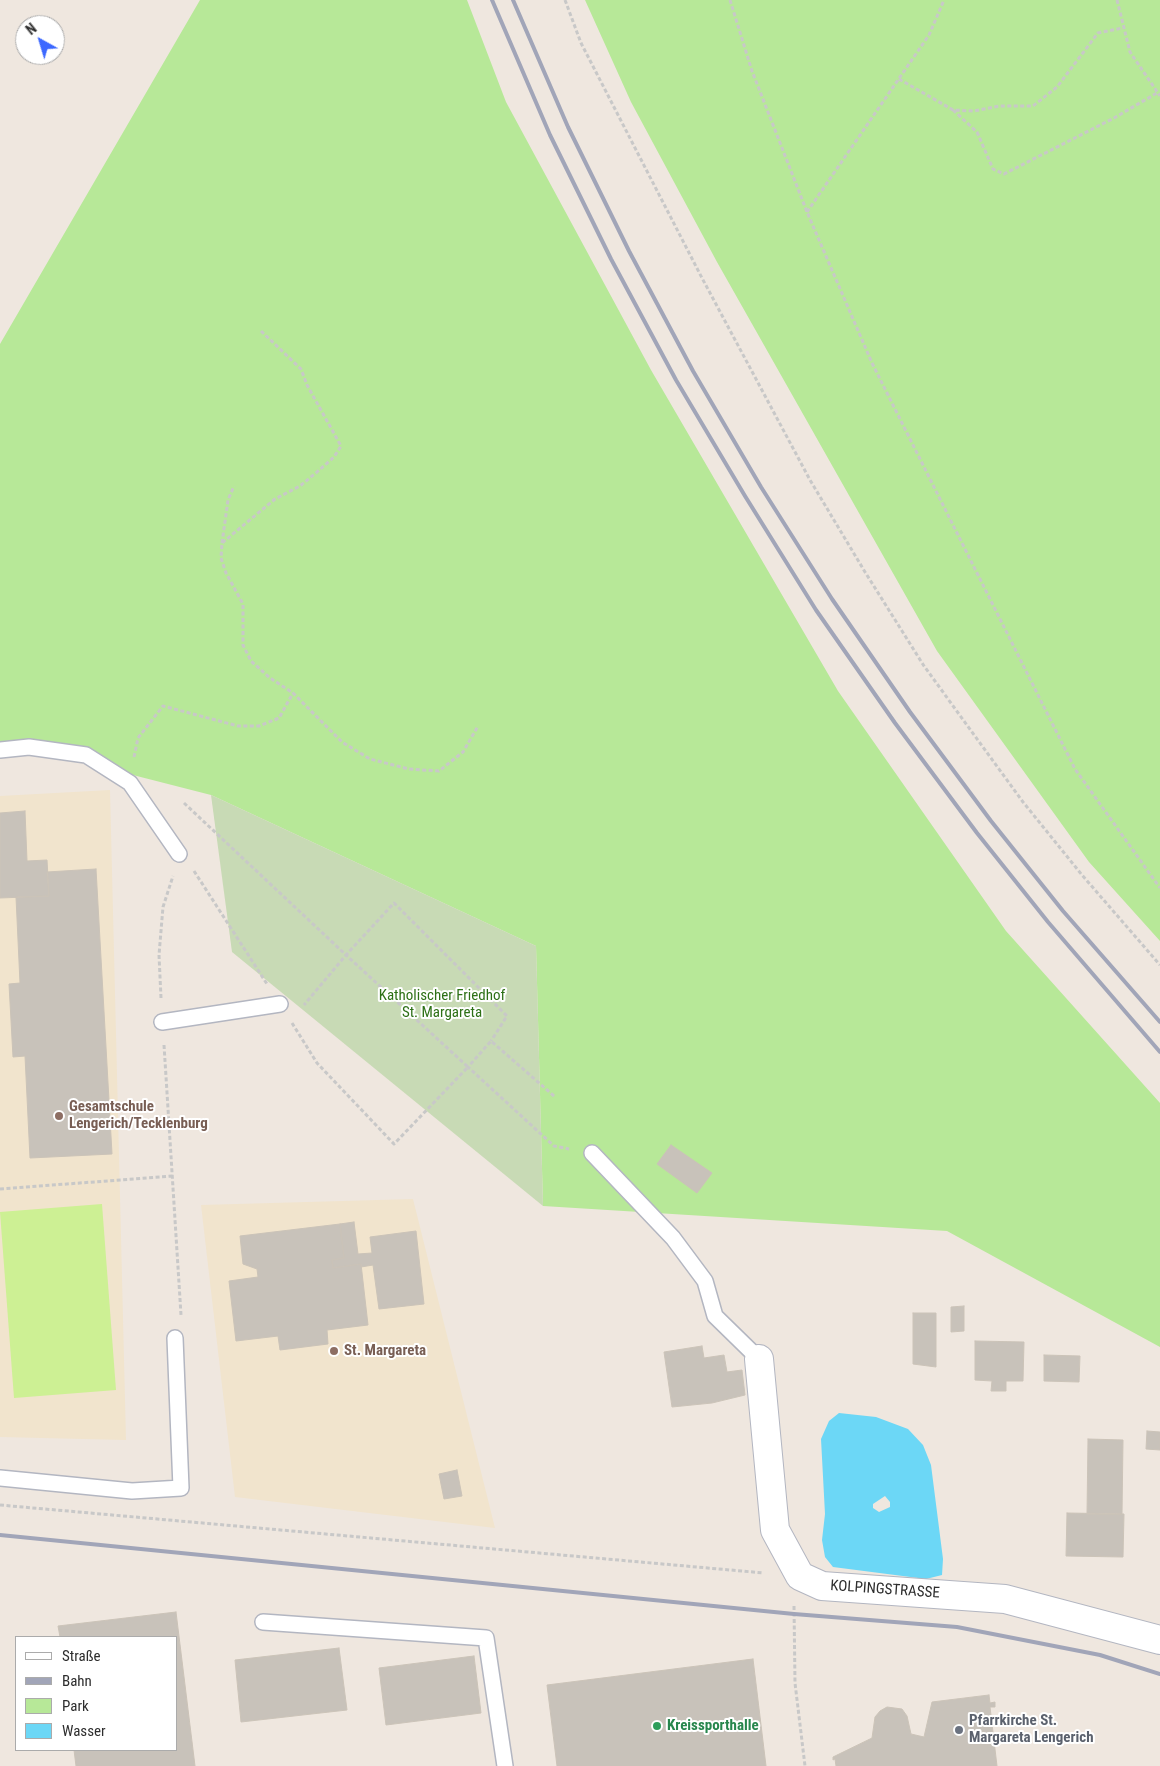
<!DOCTYPE html>
<meta charset="utf-8">
<style>
body{margin:0}
#map{position:relative;width:1160px;height:1766px;overflow:hidden;background:#efe7df;font-family:"Roboto Condensed",sans-serif}
canvas{display:block}
.legend{position:absolute;left:15px;top:1636px;width:162px;height:115px;box-sizing:border-box;background:#fff;border:1px solid #ababab;margin:0;padding:6px 9px;list-style:none;font-size:15px;color:#2d2d2d}
.legend li{display:flex;align-items:center;gap:10px;height:25px}
.legend b{width:25px;border:1px solid #ababab}
.north{position:absolute;left:15px;top:15px;width:50px;height:50px;box-sizing:border-box;background:#fff;border:1px solid #ababab;border-radius:50%;rotate:321deg;font-size:14px;font-weight:700;line-height:20px;text-align:center;color:#2d2d2d}
.north::after{content:'';display:block;margin:auto;width:18px;height:22px;background:#3c68ff;clip-path:polygon(50% 0,100% 100%,50% 72%,0 100%)}
</style>
<div id="map">
<canvas width="1160" height="1766"></canvas>
<ul class="legend">
<li><b style="height:6px;background:#fff"></b>Straße</li>
<li><b style="height:6px;background:#a1a5b8"></b>Bahn</li>
<li><b style="height:14px;background:#b7e898"></b>Park</li>
<li><b style="height:14px;background:#6cd7f6"></b>Wasser</li>
</ul>
<div class="north">N</div>
</div>
<script>
const c = document.querySelector('canvas').getContext('2d');
c.lineJoin = 'round';
function fill(path, color) {
  c.fillStyle = color;
  c.fill(path, 'evenodd');
}
function toPath(rows) {
  const path = new Path2D();
  for (const r of rows) {
    path.moveTo(r[0], r[1]);
    for (let i = 2; i < r.length; i += 2) path.lineTo(r[i], r[i + 1]);
  }
  return path;
}
function stroke(path, color, width, dash) {
  c.strokeStyle = color;
  c.lineWidth = width;
  c.lineCap = dash ? 'butt' : 'round';
  c.setLineDash(dash || []);
  c.stroke(path);
}
function label(font, color, halo, rows, align = 'center') {
  c.font = font + ' "Roboto Condensed",sans-serif';
  c.lineWidth = 4;
  c.setLineDash([]);
  c.textBaseline = 'middle';
  c.strokeStyle = halo;
  c.fillStyle = color;
  for (const [text, x, y, turn = 0] of rows) {
    c.save();
    c.translate(x, y);
    c.rotate((+turn || 0) * Math.PI / 180);
    c.textAlign = isNaN(turn) ? turn : align;
    if (halo) c.strokeText(text, 0, 0);
    c.fillText(text, 0, 0);
    c.restore();
  }
}
fill(toPath([
 [110,790,126,1440,0,1437,0,796],
 [413,1199,495,1528,235,1497,201,1205]
]), '#f1e4cd');
fill(toPath([
 [200,0,467,0,506,102,651,370,838,691,1006,931,1160,1103,1160,1347,947,1231,543,1206,536,946,211,795,0,741,0,344],
 [585,0,1160,0,1160,941,1089,862,937,651,717,262,631,102]
]), '#b7e898');
fill(toPath([
 [211,795,536,946,543,1206,232,952]
]), '#c8dab5');
fill(toPath([
 [102,1204,116,1390,14,1398,0,1212]
]), '#cdf094');
fill(toPath([
 [839,1413,876,1417,908,1429,923,1445,931,1465,943,1559,942,1575,926,1579,833,1567,825,1557,822,1540,825,1514,821,1439,829,1421],
 [885,1496,890,1502,890,1507,879,1512,873,1508,873,1504]
]), '#6cd7f6');
const building = toPath([
 [25,811,27,861,47,860,49,896,0,898,0,813,25,811],
 [96,869,112,1154,30,1158,25,1056,13,1057,9,984,20,983,16,897,49,896,47,872,96,869],
 [671,1145,712,1173,697,1193,657,1164,671,1145],
 [354,1222,358,1254,372,1253,370,1237,416,1231,424,1304,379,1309,373,1265,361,1267,361,1264,333,1268,332,1260,344,1258,340,1224,354,1222],
 [340,1224,344,1258,332,1260,333,1268,361,1264,368,1325,327,1330,328,1344,280,1350,278,1336,236,1341,229,1281,258,1277,257,1269,243,1264,240,1236,340,1224],
 [964,1306,964,1331,951,1332,951,1307,964,1306],
 [913,1313,936,1313,936,1367,913,1364,913,1313],
 [975,1341,1024,1342,1023,1381,1006,1381,1006,1391,991,1391,992,1381,975,1380,975,1341],
 [702,1346,704,1358,724,1355,727,1372,742,1370,745,1395,712,1403,672,1407,664,1352,702,1346],
 [1044,1355,1080,1356,1079,1382,1044,1381,1044,1355],
 [1147,1431,1160,1432,1160,1450,1146,1449,1147,1431],
 [1088,1439,1123,1440,1122,1514,1087,1514,1088,1439],
 [457,1470,462,1496,444,1499,439,1474,457,1470],
 [1067,1513,1124,1514,1123,1557,1066,1556,1067,1513],
 [176,1612,195,1766,76,1766,74,1750,176,1750,176,1637,60,1637,58,1626,176,1612],
 [339,1648,347,1710,241,1722,235,1660,339,1648],
 [474,1656,481,1713,386,1725,379,1668,474,1656],
 [753,1659,766,1766,557,1766,547,1685,753,1659],
 [989,1695,990,1703,995,1702,995,1707,990,1707,997,1766,836,1766,835,1759,833,1760,833,1757,872,1738,875,1717,880,1711,887,1707,902,1709,907,1716,911,1734,924,1737,932,1702,989,1695]
]);
fill(building, '#c8c2ba');
stroke(building, '#cbc3b8', 1);
const service = toPath([
 [0,750,29,747,86,755,130,783,179,854],
 [162,1022,280,1004],
 [592,1153,673,1238,705,1281,715,1316,759,1359],
 [0,1478,132,1491,181,1488,175,1338],
 [263,1622,486,1638,505,1766]
]);
const minor = toPath([
 [759,1359,775,1530,800,1576,822,1586,1005,1599,1160,1640]
]);
stroke(service, '#b3b6c1', 18);
stroke(minor, '#b3b6c1', 30);
stroke(toPath([
 [565,0,581,43,702,278,810,480,865,572,924,666,1023,802,1082,875,1160,965],
 [730,0,752,71,807,212,872,363,1075,769,1160,888],
 [1117,0,1130,52,1160,96],
 [899,79,953,110,974,111,1000,106,1033,106,1057,87,1098,33,1122,28],
 [953,110,977,132,993,169,1004,174,1114,118,1157,93],
 [807,212,929,35,944,0],
 [261,331,301,369,307,385,341,446,334,457,317,472,300,486,275,499,222,543,221,558,226,573,243,604,243,645,251,661,270,678,293,693,342,742,370,759,409,769,439,771,463,752,478,726],
 [222,543,228,500,234,486],
 [134,757,138,738,163,706,238,726,259,726,279,718,293,693],
 [184,803,346,955,394,903,507,1016,491,1041],
 [194,871,267,984],
 [161,998,159,955,163,907,173,876],
 [292,1023,317,1063,394,1144,468,1067,346,955,304,1005],
 [164,1045,181,1315],
 [554,1096,491,1041,468,1067,554,1146,569,1149],
 [0,1189,173,1176],
 [0,1505,764,1573],
 [794,1606,795,1683,805,1766]
]), '#c8c8c8', 3, [4, 2.5]);
stroke(service, '#fff', 15);
stroke(minor, '#fff', 28);
stroke(toPath([
 [492,0,550,135,611,259,676,380,745,496,816,610,895,723,977,833,1048,922,1160,1052],
 [513,0,568,127,629,251,693,371,761,487,832,599,910,712,991,821,1063,911,1160,1022],
 [0,1535,794,1614,957,1627,1100,1655,1160,1674]
]), '#a1a5b8', 4);
for (const [x, y, r, color] of [
 [59,1116,5,"#8d6e63"],
 [334,1351,5,"#8d6e63"],
 [657,1726,5,"#2e9e5b"],
 [959,1730,5,"#6b7280"]
]) {
  const dot = new Path2D();
  dot.arc(x, y, r, 0, 2 * Math.PI);
  c.fillStyle = color;
  c.fill(dot);
  stroke(dot, '#fff', 2);
}
label('15px', '#2d7016', '#fff', [
 ["Katholischer Friedhof",442,996],
 ["St. Margareta",442,1013]
]);
label('bold 15px', '#785e54', '#fff', [
 ["Gesamtschule",69,1107],
 ["Lengerich/Tecklenburg",69,1124],
 ["St. Margareta",344,1351]
], 'left');
label('15px', '#2d2d2d', '#fff', [
 ["KOLPINGSTRASSE",885,1590,4]
]);
label('bold 15px', '#5b616d', '#fff', [
 ["Pfarrkirche St.",969,1721],
 ["Margareta Lengerich",969,1738]
], 'left');
label('bold 15px', '#27864d', '#fff', [
 ["Kreissporthalle",667,1726]
], 'left');
</script>
